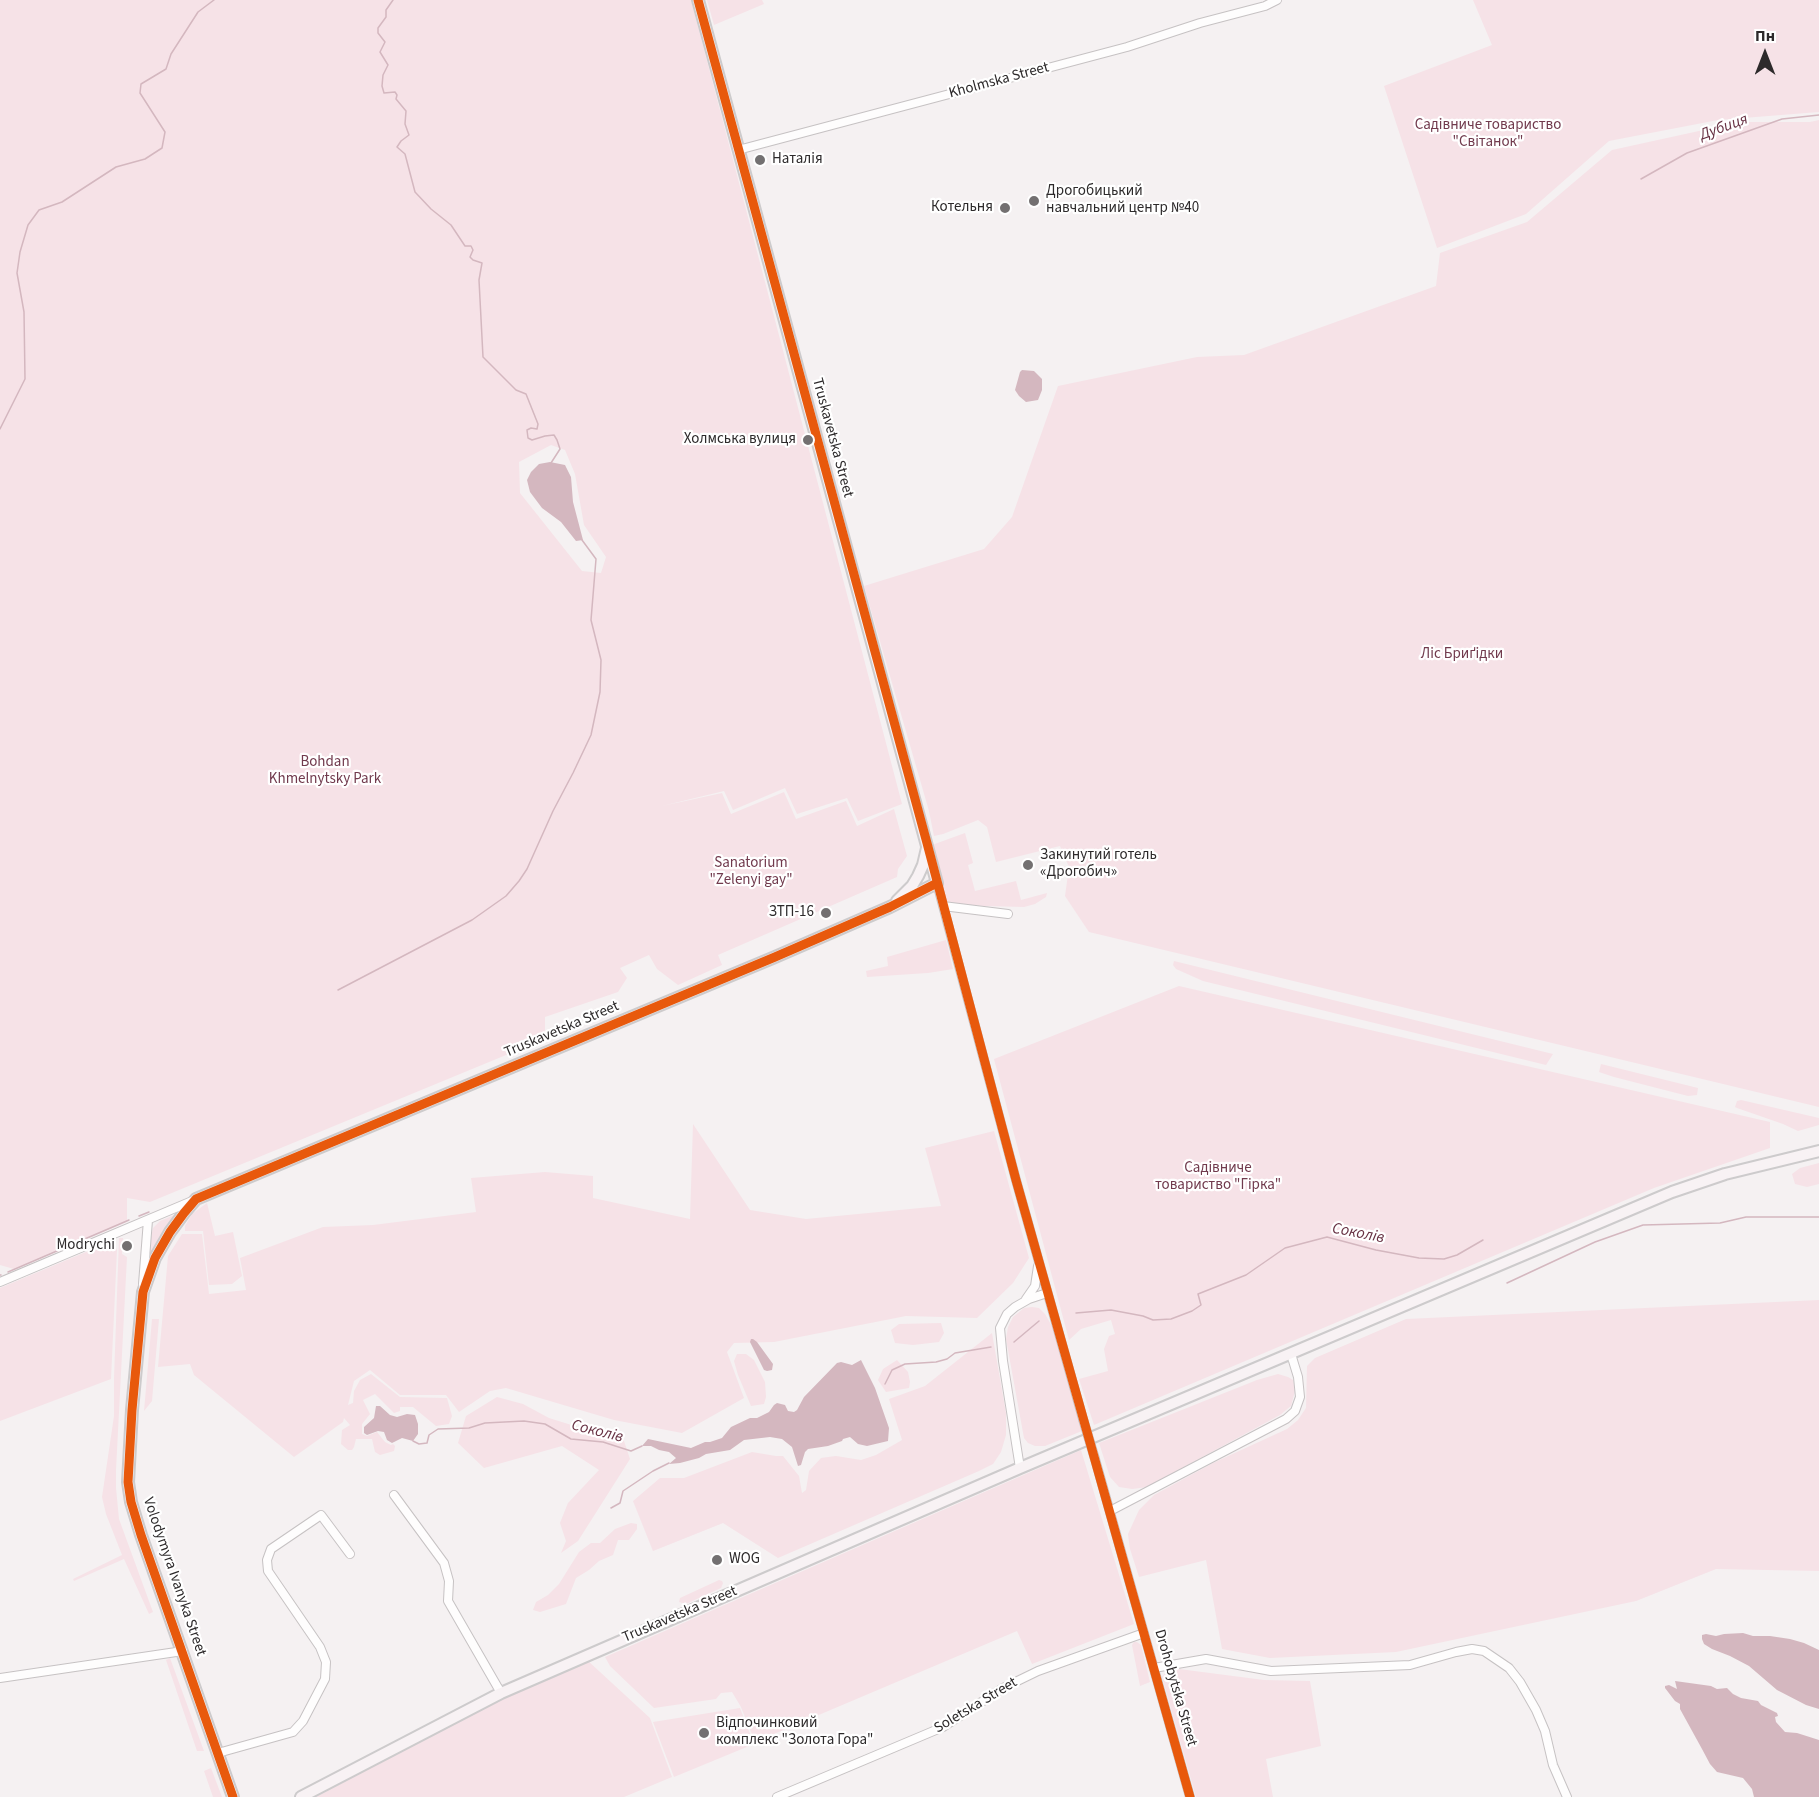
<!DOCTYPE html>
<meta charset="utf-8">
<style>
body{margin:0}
#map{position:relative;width:1819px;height:1797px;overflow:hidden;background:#f5f1f2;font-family:"Source Sans 3",sans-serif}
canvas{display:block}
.north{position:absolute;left:1735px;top:24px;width:60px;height:60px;-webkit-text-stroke:4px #fff;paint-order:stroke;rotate:0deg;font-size:16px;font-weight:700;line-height:24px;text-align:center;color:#2d2a2b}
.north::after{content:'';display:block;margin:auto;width:21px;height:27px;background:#2d2a2b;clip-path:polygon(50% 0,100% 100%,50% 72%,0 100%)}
</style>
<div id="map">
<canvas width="1819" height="1797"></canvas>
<div class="north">Пн</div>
</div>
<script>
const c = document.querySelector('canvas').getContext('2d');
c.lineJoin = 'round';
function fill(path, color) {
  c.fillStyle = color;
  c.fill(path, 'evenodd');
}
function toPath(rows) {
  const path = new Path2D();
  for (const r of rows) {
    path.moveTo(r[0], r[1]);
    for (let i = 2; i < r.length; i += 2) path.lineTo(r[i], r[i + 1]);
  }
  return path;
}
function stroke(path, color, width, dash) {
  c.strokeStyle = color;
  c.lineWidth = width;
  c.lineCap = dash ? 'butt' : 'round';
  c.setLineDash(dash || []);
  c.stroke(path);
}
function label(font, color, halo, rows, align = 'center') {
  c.font = font + ' "Source Sans 3",sans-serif';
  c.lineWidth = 4.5;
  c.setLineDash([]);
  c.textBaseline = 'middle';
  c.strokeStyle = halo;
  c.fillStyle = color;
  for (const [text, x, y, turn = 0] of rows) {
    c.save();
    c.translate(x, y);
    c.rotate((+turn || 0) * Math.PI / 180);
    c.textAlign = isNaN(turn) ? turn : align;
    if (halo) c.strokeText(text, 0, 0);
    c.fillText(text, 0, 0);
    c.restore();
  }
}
fill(toPath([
 [0,0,691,0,902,804,858,821,847,798,797,814,785,788,733,810,724,791,662,806,722,793,731,814,784,792,796,819,846,801,857,826,894,809,907,856,898,869,897,877,718,955,722,965,678,985,657,969,649,955,620,968,627,978,618,992,545,1017,545,1031,523,1048,150,1202,127,1198,127,1222,14,1269,0,1265],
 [551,445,565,450,575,474,584,525,606,557,601,573,582,571,520,493,519,462],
 [707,0,762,0,764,4,714,25],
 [1473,0,1819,0,1819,112,1718,120,1609,141,1526,214,1437,248,1384,86,1492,45],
 [1819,120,1819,1107,1089,932,1065,896,1069,867,1060,846,996,862,987,827,978,820,943,834,934,836,929,811,864,586,984,549,1012,517,1058,386,1197,357,1244,355,1436,286,1440,253,1527,222,1612,150,1740,122,1810,122],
 [965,833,973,863,968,865,975,891,1016,881,1021,900,1047,893,1046,897,1035,904,1024,907,947,905,932,845],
 [946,940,953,969,928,973,867,977,866,971,888,966,887,957],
 [1174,961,1553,1054,1546,1065,1203,981,1176,969,1173,965],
 [1179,986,1770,1122,1770,1148,1654,1188,1094,1425,1079,1379,1108,1371,1104,1349,1109,1336,1115,1334,1111,1320,1081,1329,1069,1340,994,1059],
 [1601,1064,1698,1088,1697,1095,1688,1096,1614,1077,1599,1072],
 [1741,1100,1819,1118,1819,1125,1798,1131,1783,1124,1737,1108,1735,1107,1737,1101],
 [693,1124,750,1210,806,1219,941,1206,925,1148,994,1131,1029,1258,1013,1283,977,1318,906,1316,774,1342,734,1343,727,1352,744,1398,682,1433,614,1420,506,1388,490,1391,459,1412,446,1395,400,1395,370,1370,354,1381,348,1405,353,1403,354,1391,360,1380,371,1374,400,1397,447,1398,452,1416,449,1424,436,1426,413,1407,400,1407,400,1411,394,1413,375,1394,363,1400,370,1414,362,1424,362,1434,367,1436,377,1432,385,1442,391,1445,393,1444,395,1446,394,1451,380,1455,375,1452,372,1439,356,1439,354,1447,352,1450,348,1450,341,1444,342,1430,350,1425,344,1418,343,1422,294,1457,194,1375,190,1364,158,1367,168,1256,182,1234,202,1234,209,1294,246,1290,240,1258,323,1227,373,1225,476,1212,471,1178,545,1172,593,1176,593,1198,690,1219],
 [1819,1163,1819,1184,1807,1187,1795,1184,1792,1174,1800,1168],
 [207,1203,215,1236,233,1232,242,1276,232,1284,209,1285,203,1231,185,1231,185,1226,192,1214],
 [177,1214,154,1253,149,1257,149,1246,153,1228,160,1221],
 [119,1238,123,1238,122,1254,127,1257,116,1470,116,1488,119,1519,153,1612,149,1614,124,1559,74,1581,73,1579,122,1555,106,1514,102,1497,114,1416,114,1378],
 [112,1241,117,1250,111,1379,0,1421,0,1288],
 [1819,1300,1819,1571,1716,1569,1636,1601,1396,1652,1270,1658,1222,1649,1206,1560,1139,1577,1130,1549,1128,1534,1139,1510,1154,1495,1213,1463,1287,1429,1298,1420,1306,1408,1307,1366,1315,1358,1406,1319],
 [1032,1307,1039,1308,1045,1314,1053,1328,1082,1431,1045,1446,1035,1446,1028,1443,1024,1438,1006,1339,1008,1327,1013,1317,1024,1308],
 [152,1319,159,1319,152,1401,144,1411],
 [941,1323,944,1333,939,1342,913,1345,895,1343,891,1330,899,1324],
 [992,1333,1006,1413,1006,1435,1001,1452,993,1464,979,1471,778,1558,723,1523,653,1551,633,1501,660,1478,684,1478,752,1452,776,1456,783,1456,799,1476,802,1493,806,1490,809,1471,821,1458,836,1456,861,1460,876,1455,902,1440,889,1399,925,1386],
 [737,1354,746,1354,754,1360,765,1382,766,1397,764,1404,751,1406,738,1375,734,1361],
 [897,1360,908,1372,910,1382,909,1388,886,1392,878,1380,883,1369],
 [1278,1374,1288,1377,1293,1380,1295,1391,1291,1406,1280,1415,1147,1487,1132,1489,1119,1487,1110,1477,1099,1443,1257,1380],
 [497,1397,523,1404,549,1418,581,1428,622,1435,630,1459,578,1541,561,1553,566,1541,560,1523,568,1503,599,1470,562,1446,484,1468,458,1443,466,1416],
 [1081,1450,1134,1624,1032,1664,1017,1631,755,1742,741,1707,732,1692,721,1693,716,1699,654,1708,610,1666,605,1657],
 [631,1523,637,1524,637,1529,629,1540,618,1540,613,1555,599,1561,589,1570,576,1578,566,1604,540,1612,533,1610,536,1602,548,1595,559,1584,579,1552,591,1543,600,1543,615,1529],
 [719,1580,722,1581,723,1583,721,1588,686,1604,679,1602,680,1598],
 [1134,1642,1137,1642,1141,1645,1150,1682,1140,1686,1132,1645],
 [170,1658,204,1751,197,1751,166,1660],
 [587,1660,650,1718,672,1777,624,1797,316,1797,488,1704],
 [1179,1669,1264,1680,1310,1681,1321,1746,1266,1759,1273,1797,1196,1797,1162,1677,1166,1672],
 [740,1708,754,1744,674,1777,653,1722],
 [211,1768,222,1797,213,1797,204,1771]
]), '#f6e2e7');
fill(toPath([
 [1022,370,1034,371,1042,379,1042,390,1038,400,1026,402,1019,396,1015,390,1020,372],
 [550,462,565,465,571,477,573,502,583,540,576,541,561,522,542,508,530,492,527,480,531,472,539,464],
 [751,1339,753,1339,757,1342,773,1364,772,1370,767,1371,764,1370,750,1342],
 [861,1360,875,1388,889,1428,888,1441,867,1446,858,1444,850,1437,843,1439,842,1441,828,1446,808,1449,805,1452,801,1465,798,1466,792,1447,782,1439,770,1437,744,1440,730,1450,706,1454,699,1458,680,1463,669,1464,676,1458,669,1452,659,1450,651,1446,642,1446,648,1439,691,1448,705,1442,710,1442,722,1438,731,1427,750,1418,757,1418,769,1412,774,1405,777,1403,785,1405,788,1411,794,1412,797,1410,804,1397,837,1363,841,1362,852,1365],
 [376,1406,380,1406,390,1415,397,1417,407,1414,415,1415,418,1424,418,1434,413,1441,402,1438,392,1443,387,1440,384,1432,378,1431,367,1435,364,1433,364,1427,374,1418],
 [1743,1633,1753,1636,1770,1636,1790,1639,1804,1643,1819,1650,1819,1709,1806,1705,1777,1690,1749,1666,1730,1656,1712,1649,1704,1644,1702,1639,1702,1635,1706,1634,1716,1636,1724,1634],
 [1675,1681,1711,1686,1717,1689,1727,1688,1733,1694,1741,1698,1758,1701,1761,1705,1777,1713,1778,1716,1775,1717,1776,1722,1785,1732,1797,1733,1819,1740,1819,1797,1754,1797,1752,1789,1743,1778,1717,1772,1710,1764,1702,1749,1680,1709,1680,1704,1675,1701,1665,1688,1665,1686,1669,1685,1677,1689]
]), '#d4b7bf');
stroke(toPath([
 [393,0,386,10,386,17,378,28,378,33,385,42,380,52,388,65,383,75,382,86,384,93,395,92,397,95,396,99,406,111,405,124,409,135,401,141,397,147,405,154,415,192,431,209,451,225,465,246,471,246,473,250,470,257,473,260,482,263,479,280,483,357,516,390,526,394,538,424,537,429,531,428,527,430,528,438,532,440,545,436,554,435,557,440,560,449,551,463],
 [1641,179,1687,153,1782,119,1819,115],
 [0,429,25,379,24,312,17,273,20,252,28,225,39,210,62,202,116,167,145,159,162,148,165,132,140,93,141,84,166,69,171,54,198,12,214,0],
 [338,990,472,920,506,896,519,881,527,869,553,811,573,773,591,735,600,692,601,660,591,620,596,559,582,540],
 [139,1216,149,1212],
 [8,1272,129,1220],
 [0,1275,1,1275],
 [1507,1283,1595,1242,1643,1225,1720,1223,1746,1217,1819,1217],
 [1076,1313,1111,1310,1143,1316,1153,1320,1171,1319,1192,1311,1201,1305,1198,1294,1246,1275,1285,1248,1327,1237,1376,1250,1419,1258,1444,1259,1457,1255,1483,1240],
 [1014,1342,1039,1321],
 [885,1384,892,1370,905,1364,936,1362,947,1359,955,1353,991,1347],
 [413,1441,419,1444,427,1443,429,1435,438,1429,469,1428,485,1423,524,1421,545,1424,571,1439,603,1442,631,1451,642,1446],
 [611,1508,620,1503,623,1491,653,1471,669,1463]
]), '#d4b7bf', 1.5);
const minor = toPath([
 [738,150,1127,47,1200,23,1265,6,1277,0],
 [937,883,1016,1180,1083,1419],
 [943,906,1008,914],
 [0,1282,192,1201],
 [143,1284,148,1220],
 [1026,1299,1035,1286,1038,1266],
 [1095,1459,1190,1797],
 [1020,1468,1003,1361,1000,1328,1007,1314,1015,1307,1029,1299,1047,1293],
 [394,1495,444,1563,449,1581,448,1601,501,1693],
 [1110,1511,1286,1419,1295,1411,1300,1397,1298,1377,1291,1354],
 [1154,1668,1206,1659,1271,1671,1410,1665,1456,1652,1472,1649,1484,1651,1509,1668,1520,1682,1536,1710,1545,1731,1553,1765,1567,1797],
 [0,1678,183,1651],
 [218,1753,293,1732,303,1721,325,1679,326,1662,320,1647,268,1571,267,1560,271,1549,321,1515,350,1554],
 [777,1797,943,1727,1003,1688,1038,1671,1144,1633]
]);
const major = toPath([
 [897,901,912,886,918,876,923,865,927,848],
 [233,1797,141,1535,131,1502,128,1482,132,1410,143,1292,155,1258,170,1232,184,1213,196,1199,775,957,890,907,937,883,698,0],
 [301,1797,501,1693,1020,1468,1672,1192,1725,1174,1819,1151]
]);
stroke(minor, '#c6c2c3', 10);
stroke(major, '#cdcbcc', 14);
stroke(minor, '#fefdfd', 8);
stroke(major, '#f8f2f4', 10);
const minorBridge = toPath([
 [1083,1419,1095,1459]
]);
stroke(minorBridge, '#c6c2c3', 10, []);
stroke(minorBridge, '#fefdfd', 8);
stroke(toPath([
 [698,0,927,843,1016,1180,1190,1797],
 [233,1797,141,1535,131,1502,128,1482,132,1410,143,1292,155,1258,170,1232,184,1213,196,1199,775,957,890,907,937,883]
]), '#e8590c', 9);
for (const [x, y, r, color] of [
 [760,160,6,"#737071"],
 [1034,201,6,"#737071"],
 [1005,208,6,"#737071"],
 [808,440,6,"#737071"],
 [1028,865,6,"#737071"],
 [826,913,6,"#737071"],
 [127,1246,6,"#737071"],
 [717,1560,6,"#737071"],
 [704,1733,6,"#737071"]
]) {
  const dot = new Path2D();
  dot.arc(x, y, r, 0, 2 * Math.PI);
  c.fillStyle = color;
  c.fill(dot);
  stroke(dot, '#fff', 2);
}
label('15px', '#2d2a2b', '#fff', [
 ["Kholmska Street",999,81,-15],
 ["Truskavetska Street",832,438,75],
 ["Truskavetska Street",562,1030,-23],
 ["Volodymyra Ivanyka Street",174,1577,71],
 ["Truskavetska Street",680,1615,-23],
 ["Drohobytska Street",1175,1688,74],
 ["Soletska Street",976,1706,-31]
]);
label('15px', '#713a4d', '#fff', [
 ["Садівниче товариство",1488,126],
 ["\"Світанок\"",1488,143],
 ["Ліс Бриґідки",1462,655],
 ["Bohdan",325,763],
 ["Khmelnytsky Park",325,780],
 ["Sanatorium",751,864],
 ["\"Zelenyi gay\"",751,881],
 ["Садівниче",1218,1169],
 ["товариство \"Гірка\"",1218,1186]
]);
label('15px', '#2d2a2b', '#fff', [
 ["Наталія",772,160],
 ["Дрогобицький",1046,192],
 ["навчальний центр №40",1046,209],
 ["Котельня",993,208,"right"],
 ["Холмська вулиця",796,440,"right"],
 ["Закинутий готель",1040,856],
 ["«Дрогобич»",1040,873],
 ["ЗТП-16",814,913,"right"],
 ["Modrychi",115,1246,"right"],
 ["WOG",729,1560],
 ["Відпочинковий",716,1724],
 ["комплекс \"Золота Гора\"",716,1741]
], 'left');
label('italic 16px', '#673143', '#fff', [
 ["Дубиця",1724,128,-20],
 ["Соколів",1358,1234,11],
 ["Соколів",597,1432,14]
]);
</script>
